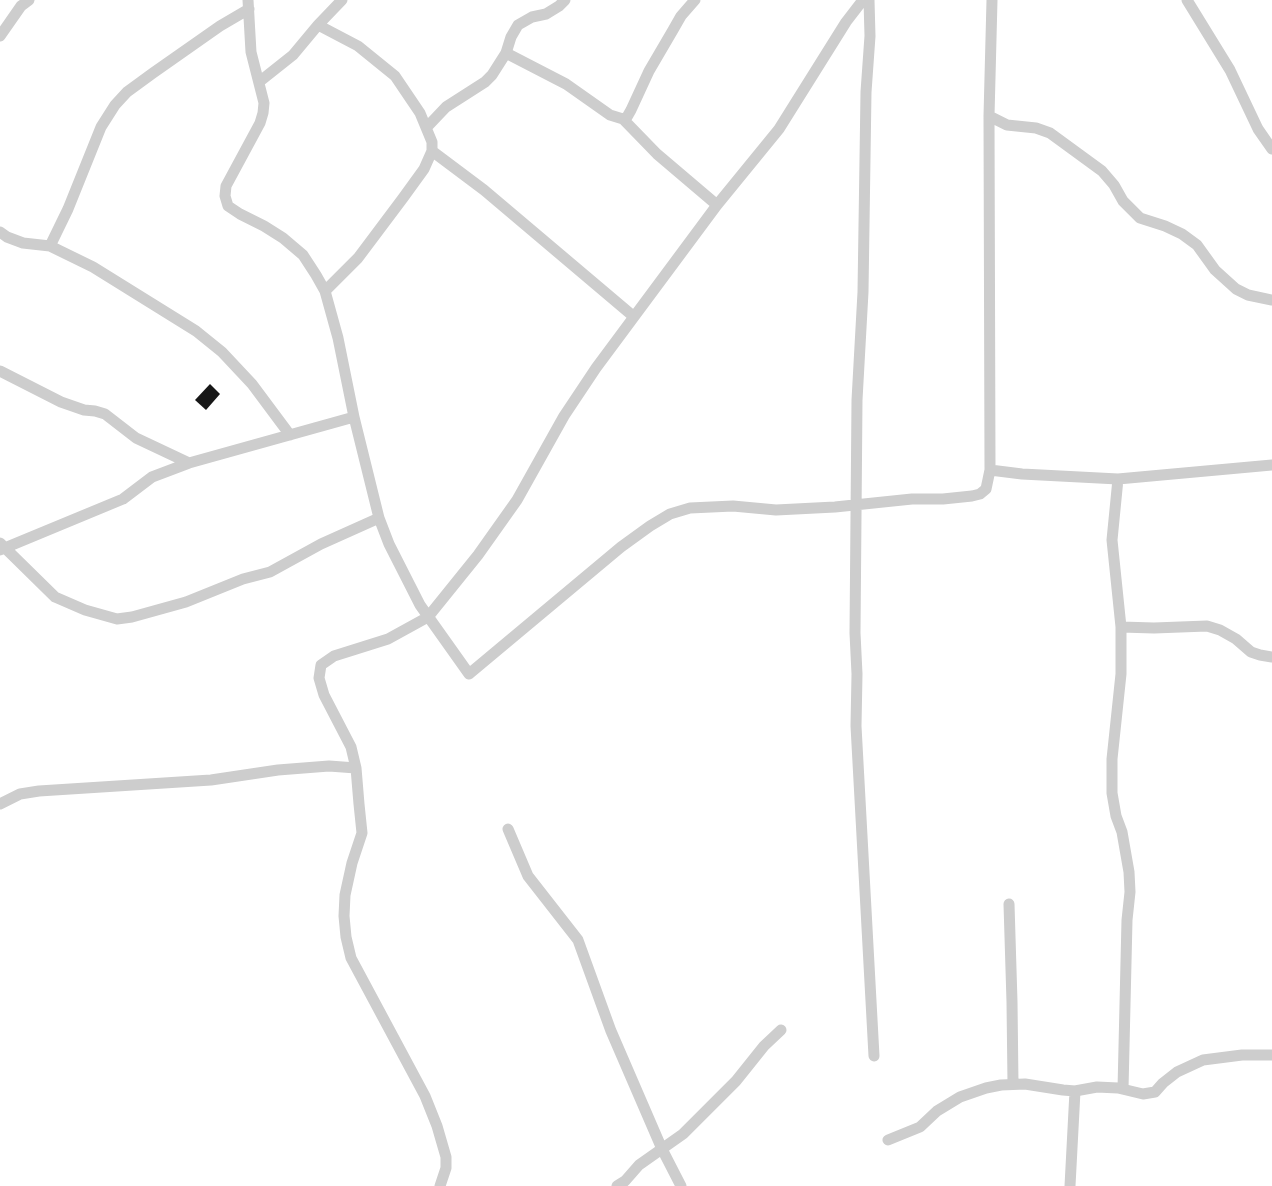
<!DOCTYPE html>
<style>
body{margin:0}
canvas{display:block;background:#fff}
</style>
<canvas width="1272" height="1186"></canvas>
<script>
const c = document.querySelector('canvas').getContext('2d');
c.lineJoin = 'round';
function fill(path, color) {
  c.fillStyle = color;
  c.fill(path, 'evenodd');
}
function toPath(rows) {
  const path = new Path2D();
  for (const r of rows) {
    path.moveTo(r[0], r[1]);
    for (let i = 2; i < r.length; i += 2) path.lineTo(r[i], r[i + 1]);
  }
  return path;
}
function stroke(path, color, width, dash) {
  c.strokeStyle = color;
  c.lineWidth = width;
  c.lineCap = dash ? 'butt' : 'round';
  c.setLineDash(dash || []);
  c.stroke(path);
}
fill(toPath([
 [210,384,220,394,206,410,195,400]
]), '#171717');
stroke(toPath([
 [248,0,251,52,264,103,263,113,260,123,226,186,225,196,228,206,240,214,264,226,283,238,303,255,316,275,325,291,338,338,354,417,379,518,389,544,420,605,469,674,621,547,650,526,670,514,690,508,733,506,776,510,835,507,912,499,943,499,972,496,980,494,986,489,990,470,989,116,992,0],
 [869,0,870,36,866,92,863,292,857,400,855,633,857,674,856,726,874,1056],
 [1187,0,1230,70,1258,129,1272,149],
 [318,25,358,46,395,76,420,113,432,142,432,151,424,169,403,198,358,258,325,291],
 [0,36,21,6,29,0],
 [506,53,566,84,610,115,623,119,657,154,717,205],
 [259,82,293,55,318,25,342,0],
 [989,116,1007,125,1036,128,1050,133,1102,171,1114,185,1123,201,1140,218,1165,226,1182,234,1197,245,1215,270,1236,289,1248,295,1272,300],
 [623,119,627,117,631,110,649,71,673,30,681,16,695,0],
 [427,127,446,107,485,82,492,75,506,53,511,37,518,25,532,17,546,14,559,6,565,0],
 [432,151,484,190,633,316],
 [0,232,7,237,23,243,50,246,93,267,196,331,222,352,252,384,290,435],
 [50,246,68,209,101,127,115,105,127,92,153,73,220,26,249,9],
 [0,371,61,402,84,410,95,411,105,414,136,438,189,463],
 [990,470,1022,474,1118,479,1272,465],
 [1118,479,1112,540,1121,627,1121,674,1112,759,1112,793,1116,816,1122,832,1129,872,1130,892,1127,920,1123,1089],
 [0,543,55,597,85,610,117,619,132,617,186,602,243,579,270,572,321,544,379,518],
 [0,550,123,499,152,477,189,463,354,417],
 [1121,627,1154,628,1207,626,1220,630,1236,639,1251,652,1260,655,1272,657],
 [0,804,20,794,39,791,211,780,278,770,329,766,356,768],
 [508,829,528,876,578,940,611,1031,662,1149,681,1186],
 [1009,904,1012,1002,1013,1084],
 [888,1140,920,1127,937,1111,960,1097,986,1088,1001,1085,1025,1084,1063,1090,1075,1091,1097,1087,1118,1088,1143,1094,1155,1092,1163,1083,1177,1072,1203,1060,1242,1055,1272,1055],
 [440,1186,446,1168,446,1157,437,1126,425,1096,351,958,346,937,344,916,345,895,352,863,362,833,359,804,356,768,351,747,324,695,319,678,321,665,334,656,388,639,428,617,478,555,517,500,564,416,596,368,717,205,779,129,846,22,863,0],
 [617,1186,625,1181,639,1165,683,1134,736,1081,764,1046,781,1030],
 [1070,1186,1075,1091]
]), '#cdcdcd', 11);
</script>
